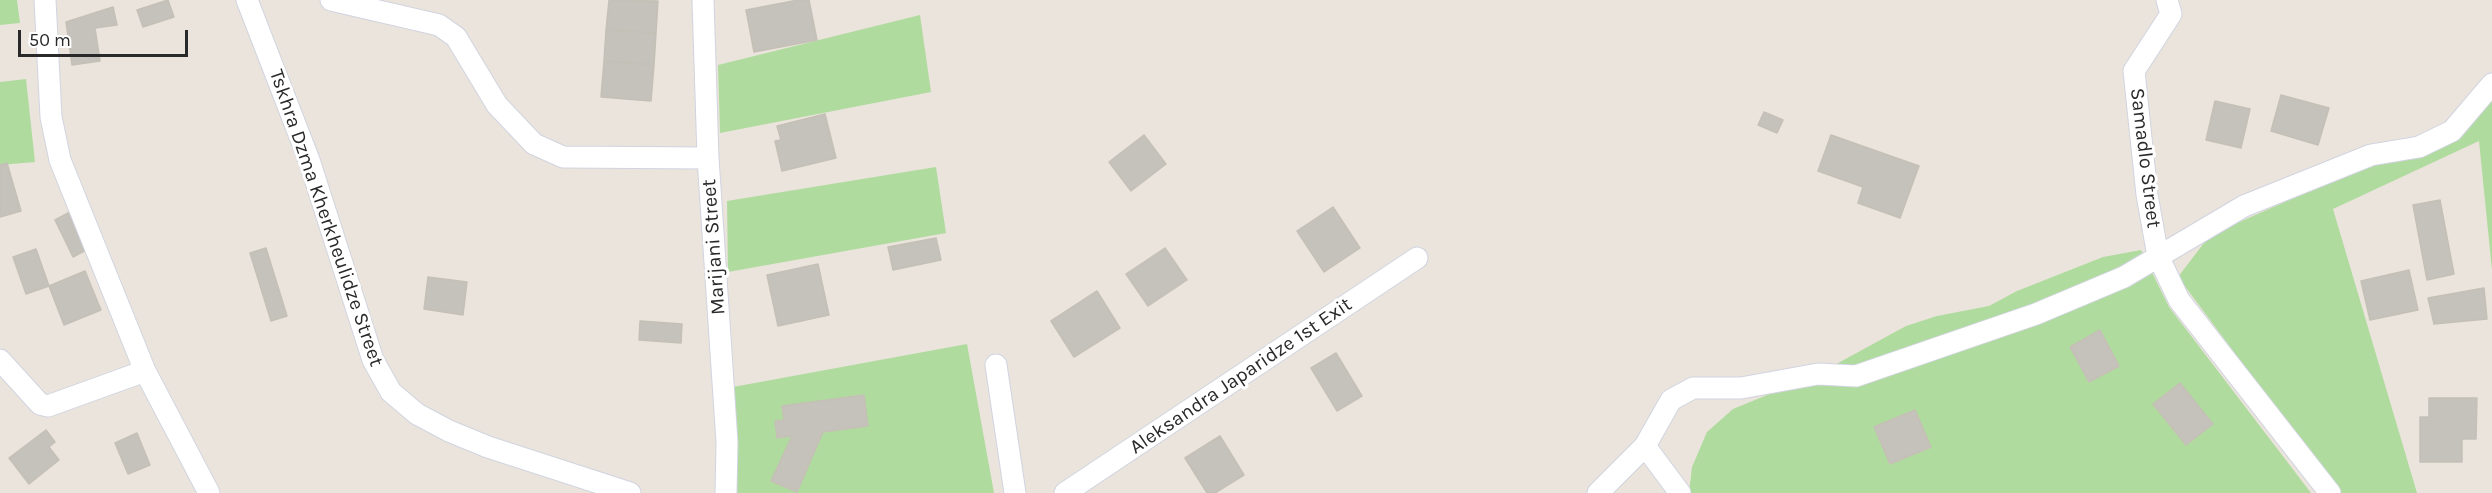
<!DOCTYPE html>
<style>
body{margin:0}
#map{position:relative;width:2492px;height:493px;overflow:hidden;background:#eae4dc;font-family:Karla,sans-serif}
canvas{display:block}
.scale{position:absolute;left:18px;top:30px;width:170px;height:27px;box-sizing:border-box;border:3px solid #292929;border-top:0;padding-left:8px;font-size:18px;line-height:21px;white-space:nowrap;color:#292929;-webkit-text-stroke:4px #fff;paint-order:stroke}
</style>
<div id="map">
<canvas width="2492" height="493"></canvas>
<div class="scale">50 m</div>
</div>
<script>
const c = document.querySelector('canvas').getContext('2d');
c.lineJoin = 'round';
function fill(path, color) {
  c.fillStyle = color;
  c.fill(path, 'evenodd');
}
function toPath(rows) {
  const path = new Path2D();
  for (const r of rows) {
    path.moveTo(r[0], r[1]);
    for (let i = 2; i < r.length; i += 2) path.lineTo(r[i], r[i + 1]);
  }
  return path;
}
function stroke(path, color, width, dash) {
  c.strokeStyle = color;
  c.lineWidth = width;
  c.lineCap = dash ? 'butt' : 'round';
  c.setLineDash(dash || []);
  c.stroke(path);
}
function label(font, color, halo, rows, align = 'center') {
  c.font = font + ' Karla,sans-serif';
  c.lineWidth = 6;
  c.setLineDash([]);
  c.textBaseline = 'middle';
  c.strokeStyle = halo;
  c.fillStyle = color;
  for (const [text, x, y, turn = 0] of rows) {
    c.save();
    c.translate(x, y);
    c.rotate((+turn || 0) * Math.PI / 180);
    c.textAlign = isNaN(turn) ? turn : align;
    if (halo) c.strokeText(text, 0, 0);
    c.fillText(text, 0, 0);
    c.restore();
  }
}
fill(toPath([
 [0,0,17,0,20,23,0,25],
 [920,15,931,92,720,133,718,65],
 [26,79,35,162,0,165,0,82],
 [2492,99,2492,270,2479,141,2333,209,2417,493,2339,493,2178,277,2210,235,2371,164],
 [936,167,946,233,728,272,727,201],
 [2141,250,2169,307,2311,493,1689,493,1692,467,1707,432,1733,409,1818,374,1906,326,1937,316,1989,306,2017,291,2103,257],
 [967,344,994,493,737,493,733,387]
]), '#b0db9e');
const building = toPath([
 [168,0,174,17,143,27,137,10,168,0],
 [609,0,658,1,656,33,606,30,609,0],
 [798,0,809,0,817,40,754,52,746,10,798,0],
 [113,7,117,25,95,28,100,61,72,65,66,22,113,7],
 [606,30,656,33,654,65,604,61,606,30],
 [604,61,654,65,651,101,601,97,604,61],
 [2281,95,2329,108,2318,145,2271,131,2281,95],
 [2215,101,2250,109,2241,148,2206,140,2215,101],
 [1764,112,1783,120,1777,133,1758,125,1764,112],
 [825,114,836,158,782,171,775,141,781,140,777,126,825,114],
 [1144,135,1166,164,1131,191,1109,162,1144,135],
 [1831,135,1919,166,1900,218,1858,203,1863,187,1818,171,1831,135],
 [7,163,21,211,0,217,0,165,7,163],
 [2440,200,2454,274,2427,280,2413,205,2440,200],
 [1333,207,1360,248,1324,272,1297,231,1333,207],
 [70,212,88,249,73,257,55,220,70,212],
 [936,238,941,260,893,270,888,247,936,238],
 [266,248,287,316,271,321,250,253,266,248],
 [1165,248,1187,280,1148,306,1126,274,1165,248],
 [36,249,49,286,26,294,13,257,36,249],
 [818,264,829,315,778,326,767,275,818,264],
 [2409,270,2418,310,2370,320,2361,281,2409,270],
 [85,271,101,310,64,325,49,286,85,271],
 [428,277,467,282,463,315,424,309,428,277],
 [2484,288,2487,319,2434,324,2428,298,2484,288],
 [1097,291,1120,328,1074,357,1051,321,1097,291],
 [640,321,682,324,681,343,639,340,640,321],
 [2100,330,2119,366,2089,382,2070,347,2100,330],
 [1336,353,1362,396,1337,411,1311,368,1336,353],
 [2180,383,2213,424,2186,445,2153,404,2180,383],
 [864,395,868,426,823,432,797,492,771,481,792,436,777,438,775,421,784,420,782,406,864,395],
 [2429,398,2477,398,2476,439,2462,439,2462,462,2420,462,2420,417,2429,417,2429,398],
 [1915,410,1931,447,1890,464,1874,427,1915,410],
 [46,430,55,442,49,447,59,460,29,484,9,458,46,430],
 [137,433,150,465,128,474,115,443,137,433],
 [1220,436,1244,475,1215,493,1207,493,1185,458,1220,436]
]);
fill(building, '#c5c1bb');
stroke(building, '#c5c0b6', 1.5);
const minor = toPath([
 [45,0,51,117,60,160,145,371,209,493],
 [247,0,309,160,373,360,391,392,417,414,449,431,488,447,630,493],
 [331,0,439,25,456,37,497,105,534,144,563,157,708,158],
 [703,0,708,158,727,442,726,493],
 [2167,0,2171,14,2134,71,2147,195,2158,256,2179,300,2330,493],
 [0,360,40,404,48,406,145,371],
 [996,365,1015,493],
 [1645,446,1680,493],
 [1065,493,1417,258],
 [1598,493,1645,446,1671,400,1693,388,1741,388,1818,374,1856,376,2036,314,2124,277,2244,206,2371,155,2419,147,2452,131,2492,84]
]);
stroke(minor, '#d1d4e0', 23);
stroke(minor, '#fff', 21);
label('20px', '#292929', '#fff', [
 ["Samadlo Street",2145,158,83],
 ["Tskhra Dzma Kherkheulidze Street",326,218,71],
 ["Marijani Street",714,247,-94],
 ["Aleksandra Japaridze 1st Exit",1241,376,-34]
]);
</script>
